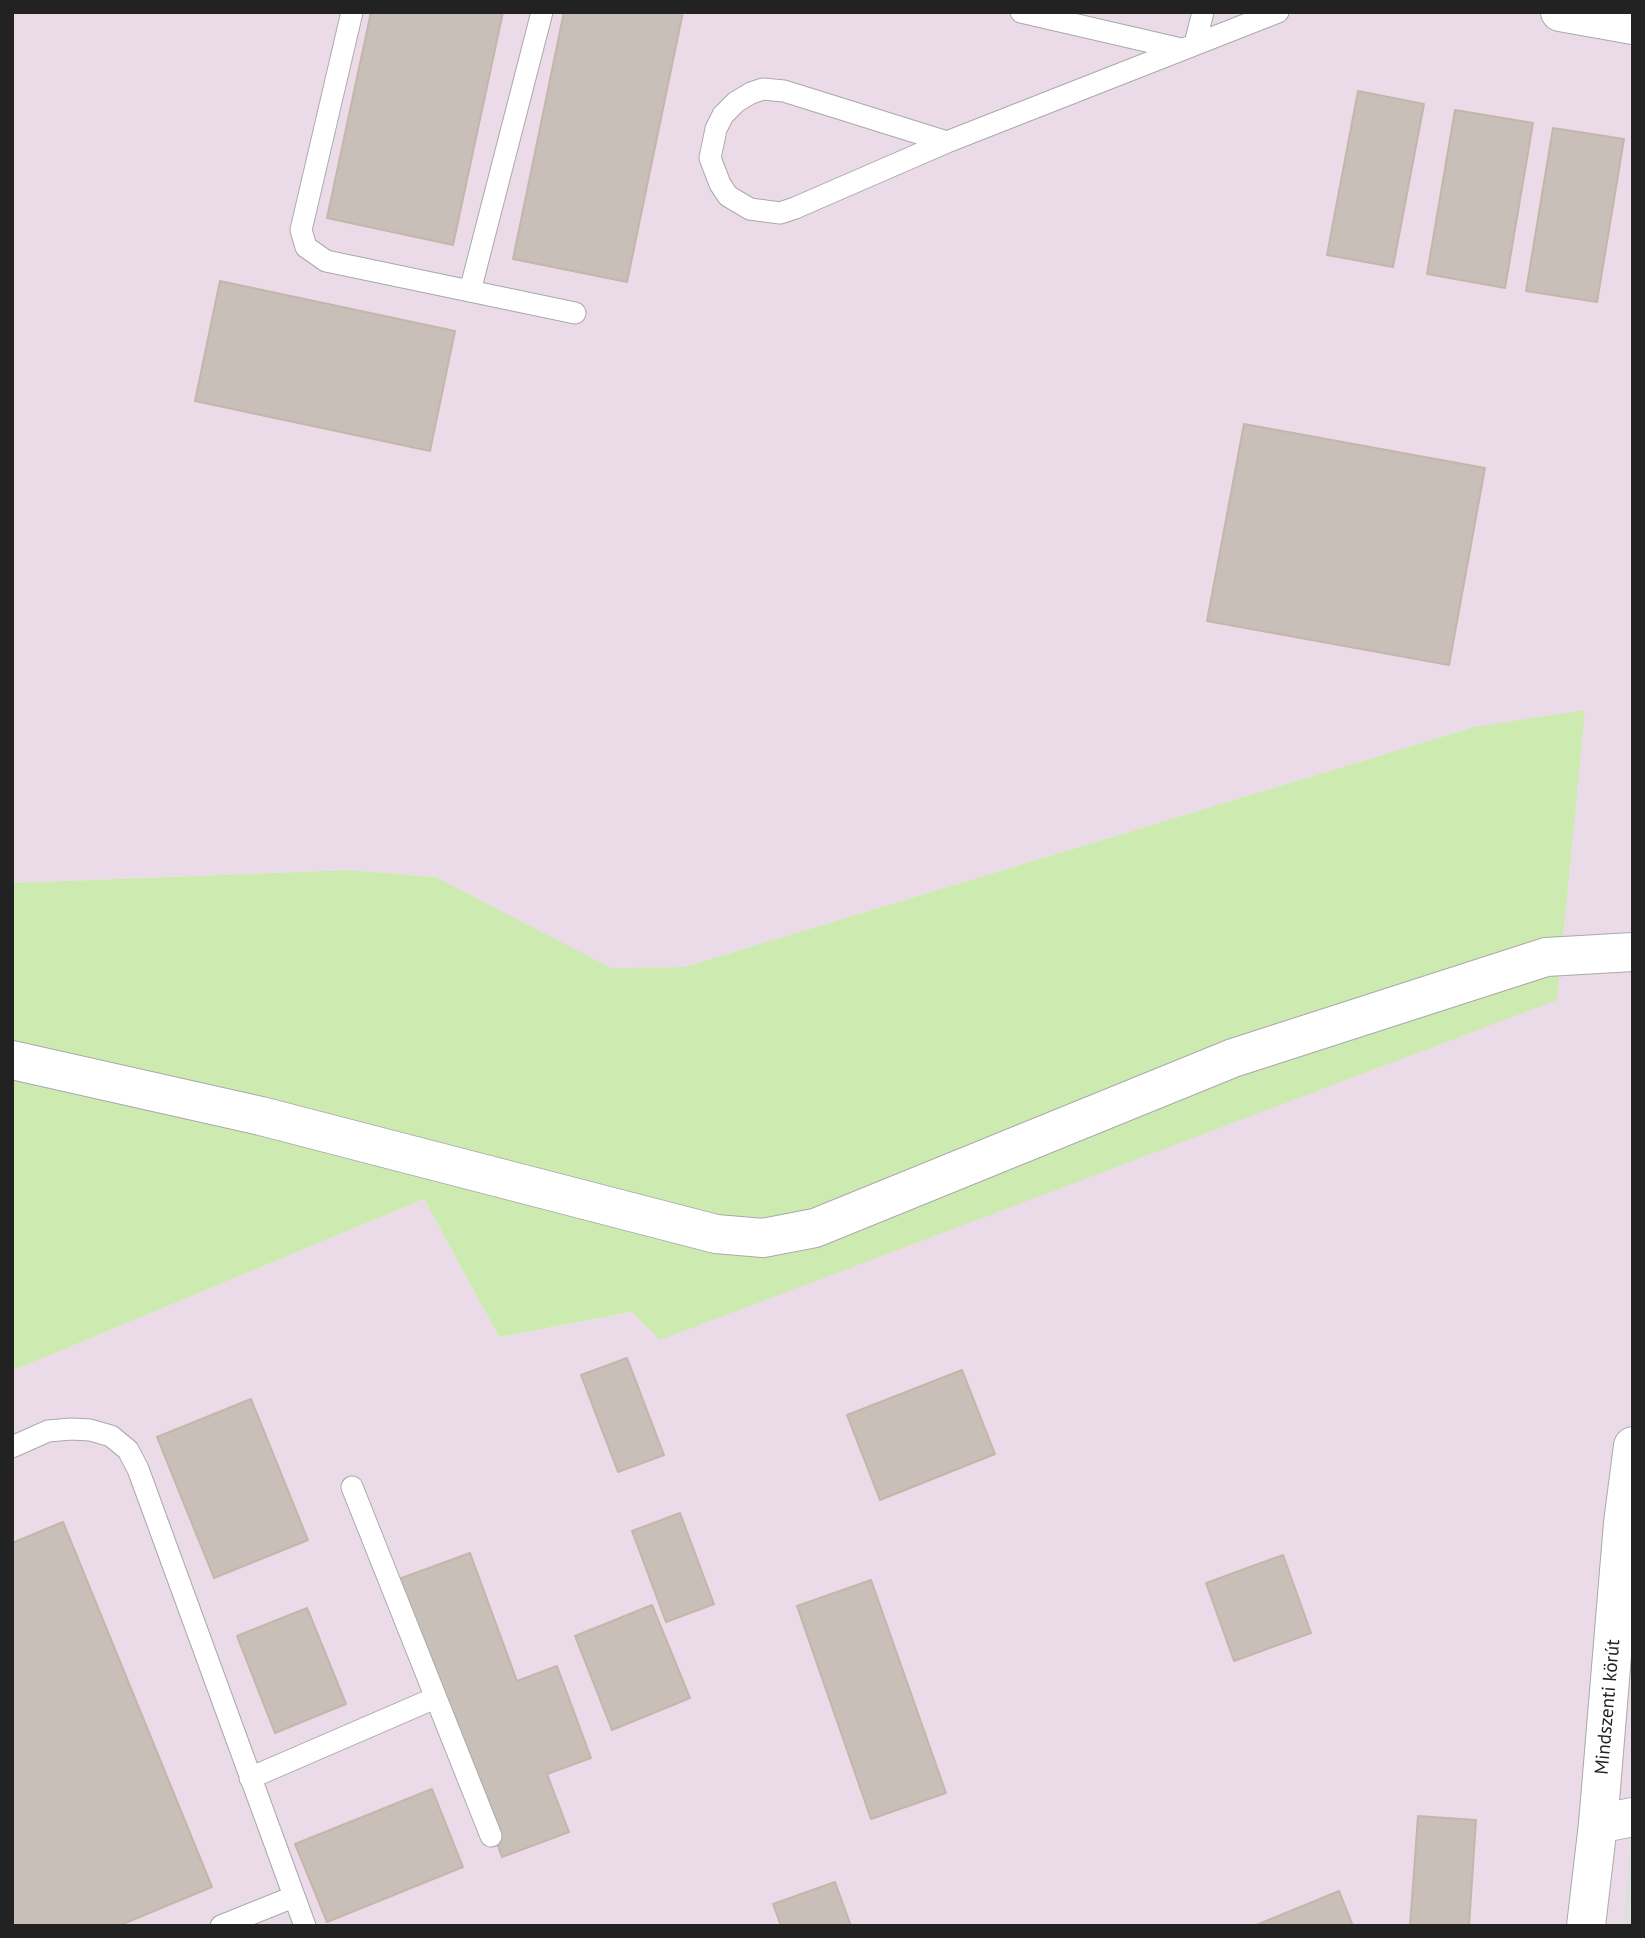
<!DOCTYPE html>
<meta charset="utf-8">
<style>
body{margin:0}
#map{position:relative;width:1645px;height:1938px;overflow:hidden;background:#f2efe9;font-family:"PT Sans",sans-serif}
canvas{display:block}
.frame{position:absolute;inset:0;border:14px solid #222;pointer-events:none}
</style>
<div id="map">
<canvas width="1645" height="1938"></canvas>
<div class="frame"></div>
</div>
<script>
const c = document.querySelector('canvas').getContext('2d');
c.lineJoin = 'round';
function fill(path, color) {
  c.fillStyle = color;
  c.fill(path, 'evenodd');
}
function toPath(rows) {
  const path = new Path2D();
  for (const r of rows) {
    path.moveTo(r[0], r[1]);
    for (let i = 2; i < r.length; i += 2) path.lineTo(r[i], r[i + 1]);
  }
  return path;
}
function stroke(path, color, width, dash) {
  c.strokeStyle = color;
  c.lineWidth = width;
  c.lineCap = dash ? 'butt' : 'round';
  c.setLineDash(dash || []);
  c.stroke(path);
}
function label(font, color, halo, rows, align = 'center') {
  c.font = font + ' "PT Sans",sans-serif';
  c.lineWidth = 7;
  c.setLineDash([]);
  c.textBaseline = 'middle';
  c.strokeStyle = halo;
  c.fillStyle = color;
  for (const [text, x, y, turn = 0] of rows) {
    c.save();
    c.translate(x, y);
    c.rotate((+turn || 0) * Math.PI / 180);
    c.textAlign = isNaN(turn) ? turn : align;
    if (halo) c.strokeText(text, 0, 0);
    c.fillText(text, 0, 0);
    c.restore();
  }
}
fill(toPath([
 [1633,1807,1633,1926,1622,1926]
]), '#e0dfdf');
fill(toPath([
 [12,12,1633,12,1633,1807,1622,1926,12,1926,12,1371,424,1199,499,1337,633,1312,1585,711,1474,727,684,967,611,969,436,877,349,870,12,883]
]), '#ebdbe8');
fill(toPath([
 [1585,710,1557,1000,660,1340,632,1312,499,1337,424,1199,12,1371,12,883,349,870,436,877,611,968,684,967,1474,727]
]), '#cdebb0');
const building = toPath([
 [371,12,503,12,453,245,327,218,371,12],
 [564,12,683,12,627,282,513,259,564,12],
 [1358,91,1424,104,1393,267,1327,255,1358,91],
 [1455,110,1533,123,1505,288,1427,274,1455,110],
 [1553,128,1624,139,1597,302,1526,291,1553,128],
 [220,281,455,331,430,451,195,401,220,281],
 [1244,424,1485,468,1449,665,1207,621,1244,424],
 [627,1358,664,1455,618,1472,581,1375,627,1358],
 [962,1370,995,1454,880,1500,847,1415,962,1370],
 [251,1399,308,1540,214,1578,157,1437,251,1399],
 [680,1513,714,1604,666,1622,632,1531,680,1513],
 [63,1522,212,1887,118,1926,12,1926,12,1543,63,1522],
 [470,1553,517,1681,557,1666,591,1758,547,1774,569,1832,502,1857,399,1579,470,1553],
 [1283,1555,1311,1633,1234,1661,1206,1583,1283,1555],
 [871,1580,946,1793,871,1819,797,1606,871,1580],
 [652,1605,690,1698,612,1730,575,1636,652,1605],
 [307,1608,346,1704,275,1733,237,1636,307,1608],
 [432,1789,463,1867,327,1922,295,1844,432,1789],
 [1418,1816,1476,1820,1469,1926,1410,1926,1418,1816],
 [835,1882,851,1926,781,1926,773,1904,835,1882],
 [1339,1891,1353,1926,1254,1926,1339,1891]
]);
fill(building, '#c7bfb8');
stroke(building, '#c4b6ab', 2);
const service = toPath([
 [352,12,301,230,306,247,326,261,575,313],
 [1021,12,1181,49],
 [1195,44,1203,12],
 [947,142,784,91,763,89,751,93,736,102,723,115,716,129,710,158,720,184,728,196,750,209,780,213,795,208,947,142,1278,12],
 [470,291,542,12],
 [12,1447,48,1431,71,1429,90,1430,111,1436,128,1450,138,1469,305,1926],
 [352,1487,491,1836],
 [250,1778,435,1698],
 [221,1926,293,1897]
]);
const minor = toPath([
 [1560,12,1633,25],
 [12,1060,261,1116,716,1234,763,1238,815,1228,1233,1058,1546,957,1633,952],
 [1598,1824,1633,1817]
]);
const tertiary = toPath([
 [1586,1926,1598,1824,1623,1523,1633,1446]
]);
stroke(service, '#a9a9a9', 23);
stroke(minor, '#a9a9a9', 40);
stroke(tertiary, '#a9a9a9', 40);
stroke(service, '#fff', 21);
stroke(minor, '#fff', 38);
stroke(tertiary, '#fff', 38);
label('19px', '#222', '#fff', [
 ["Mindszenti körút",1608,1707,-85]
]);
</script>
